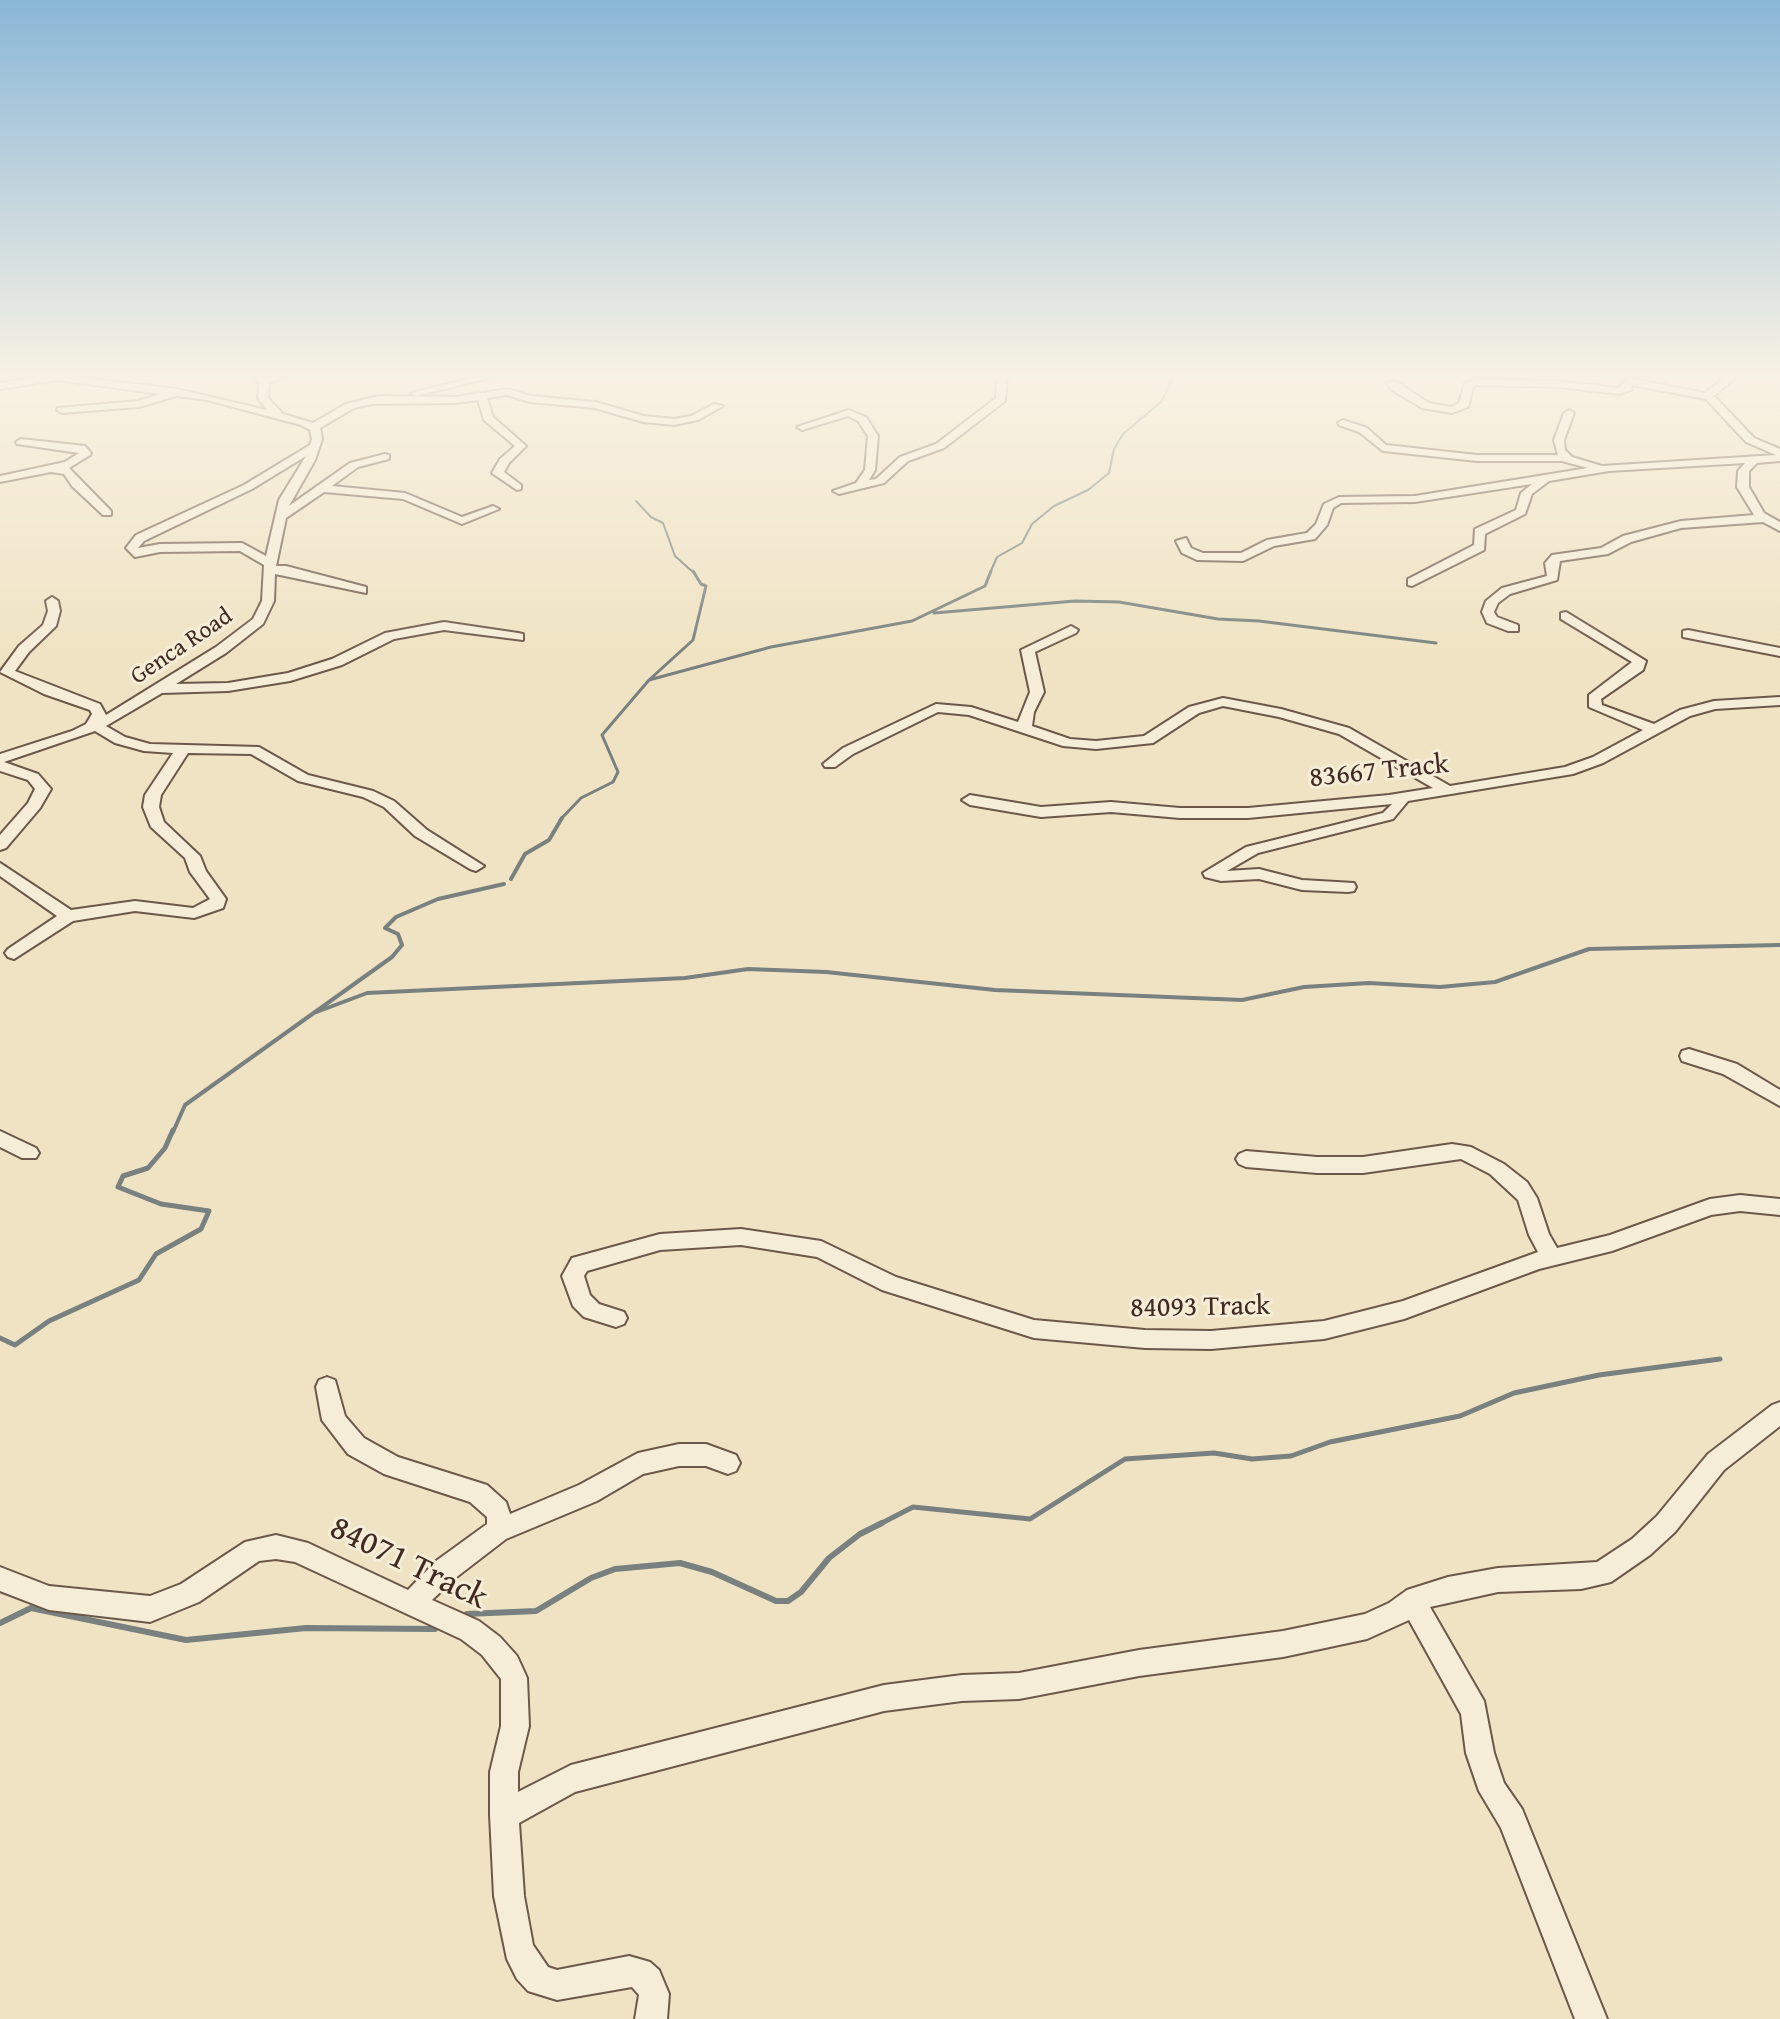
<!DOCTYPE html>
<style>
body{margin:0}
canvas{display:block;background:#f0e3c3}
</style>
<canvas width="1780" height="2019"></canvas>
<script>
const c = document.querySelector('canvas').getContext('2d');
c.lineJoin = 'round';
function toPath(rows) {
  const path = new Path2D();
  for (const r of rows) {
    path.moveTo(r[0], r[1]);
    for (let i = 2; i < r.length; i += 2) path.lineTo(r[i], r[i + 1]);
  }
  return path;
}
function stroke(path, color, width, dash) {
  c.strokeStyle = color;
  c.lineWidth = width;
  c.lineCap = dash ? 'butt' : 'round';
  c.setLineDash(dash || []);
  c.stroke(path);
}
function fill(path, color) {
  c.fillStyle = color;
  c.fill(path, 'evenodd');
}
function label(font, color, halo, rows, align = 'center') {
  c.font = font + ' "Gentium Book Plus",serif';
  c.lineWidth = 6;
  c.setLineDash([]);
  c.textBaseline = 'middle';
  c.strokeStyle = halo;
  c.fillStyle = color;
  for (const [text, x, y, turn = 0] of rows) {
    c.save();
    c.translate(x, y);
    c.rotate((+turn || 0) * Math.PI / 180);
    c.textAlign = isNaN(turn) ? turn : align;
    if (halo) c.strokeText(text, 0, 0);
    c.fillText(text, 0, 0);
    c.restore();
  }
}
stroke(toPath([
 [636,501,651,517,663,523,675,556,694,573],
 [990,573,997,557,1022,543,1032,524,1054,506,1088,490,1109,473,1114,449,1123,434,1162,401,1173,376]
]), '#78817f', 2);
stroke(toPath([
 [934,613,1075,601,1119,602,1218,619,1259,621,1436,643],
 [649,680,771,647,912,621,985,586,991,571],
 [560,820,581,798,613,782,618,772,602,735,649,680,693,640,706,586,701,584,693,571]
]), '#78817f', 3);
stroke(toPath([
 [511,879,525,854,549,840,562,818],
 [314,1013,367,993,685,978,748,969,826,972,995,990,1242,1000,1304,987,1369,983,1440,987,1495,982,1589,949,1780,945],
 [173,1132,185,1105,392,957,402,945,398,934,385,928,396,917,438,899,504,884]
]), '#78817f', 4);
stroke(toPath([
 [0,1338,15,1345,49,1321,139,1280,156,1254,201,1229,209,1211,161,1204,118,1187,123,1176,148,1168,165,1148,173,1130],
 [878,1525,913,1507,1030,1519,1125,1459,1214,1453,1252,1459,1291,1456,1330,1442,1460,1416,1514,1393,1599,1375,1720,1359]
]), '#78817f', 5);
stroke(toPath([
 [467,1614,536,1611,591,1578,615,1569,680,1563,712,1572,776,1601,788,1601,801,1592,829,1558,860,1534,882,1523],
 [0,1623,31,1608,186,1640,306,1628,435,1629]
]), '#78817f', 6);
const minor = toPath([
 [45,376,69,376,177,389,267,410,258,398,259,384,252,376,265,378,288,376,269,383,268,398,283,414,313,423,346,404,379,396,455,397,508,389,531,396,596,402,644,416,674,419,691,416,714,404,723,406,698,420,674,425,643,422,595,408,530,402,507,395,487,398,493,417,526,446,509,463,504,472,521,485,521,489,517,490,492,473,500,459,515,446,484,420,478,400,455,403,371,404,354,408,320,428,322,439,315,460,289,506,350,463,385,454,389,455,389,459,358,467,332,486,405,493,462,517,493,506,499,509,462,524,403,499,324,492,286,518,276,566,286,566,366,587,366,593,275,574,274,601,263,624,226,653,176,684,228,683,288,673,332,659,385,633,444,622,518,633,523,634,523,640,444,630,394,639,342,665,290,681,228,691,162,693,106,726,125,737,150,744,259,747,308,775,373,791,394,801,427,830,484,866,476,871,470,869,415,836,384,807,363,797,298,781,251,754,188,753,161,795,159,807,164,822,200,856,206,871,226,899,223,908,194,918,135,911,73,921,14,959,8,957,5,953,8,949,57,916,0,876,0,863,71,910,135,901,193,908,210,899,190,872,185,858,151,827,143,807,145,795,173,753,144,751,115,743,95,731,4,762,38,774,51,789,40,808,6,848,0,850,0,835,28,803,35,789,28,780,0,771,0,754,72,731,86,724,92,714,90,710,44,694,0,672,19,646,43,625,48,611,46,601,52,597,58,601,60,611,56,626,29,652,15,671,100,704,106,715,216,647,253,619,262,601,264,565,240,551,160,552,135,557,126,548,136,535,244,485,310,445,312,439,310,430,301,425,207,400,176,396,139,407,62,413,57,410,58,408,138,401,161,394,58,380,0,389,0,383,45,376],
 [306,456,279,500,266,556,242,543,160,544,138,548,144,541,252,489,306,456],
 [481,376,497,376,416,396,411,393,481,376],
 [997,376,1007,376,1005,401,944,448,908,461,884,483,839,494,833,491,856,483,865,470,868,436,858,421,848,416,802,430,797,427,849,410,866,417,878,436,875,470,869,480,876,479,900,457,936,444,996,398,997,376],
 [1727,376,1737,376,1714,396,1754,438,1780,449,1780,461,1757,463,1749,471,1749,487,1764,513,1780,522,1780,531,1763,522,1681,528,1631,542,1608,554,1560,561,1557,580,1510,594,1498,603,1494,612,1497,617,1518,625,1518,631,1508,631,1487,623,1482,612,1486,601,1502,588,1547,576,1545,563,1552,555,1601,548,1623,536,1681,521,1754,515,1737,487,1738,471,1745,463,1609,471,1549,481,1532,494,1525,514,1485,534,1484,550,1412,586,1408,585,1408,579,1474,545,1475,529,1516,510,1521,493,1532,484,1415,502,1341,503,1333,508,1327,525,1315,539,1274,546,1243,561,1197,560,1182,553,1176,541,1186,538,1191,548,1203,553,1241,553,1267,540,1307,533,1316,524,1324,504,1339,497,1415,496,1588,468,1562,461,1477,461,1383,451,1359,432,1339,425,1338,423,1343,420,1367,428,1386,445,1477,455,1558,455,1554,440,1564,413,1569,410,1574,413,1564,440,1565,450,1572,457,1602,466,1776,455,1746,442,1706,399,1632,385,1631,390,1620,394,1558,387,1476,385,1473,387,1468,407,1452,413,1422,408,1392,390,1387,383,1395,381,1429,403,1451,407,1459,403,1465,383,1475,379,1558,381,1619,388,1628,378,1705,393,1727,376],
 [21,439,85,446,91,453,90,455,69,468,111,511,111,515,103,515,72,486,64,474,51,472,0,482,0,476,65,462,79,453,17,444,16,442,21,439],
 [1566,612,1646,661,1643,670,1601,699,1602,705,1654,724,1680,710,1714,701,1780,697,1780,705,1715,709,1690,716,1603,763,1573,774,1408,801,1393,819,1258,853,1227,871,1259,869,1302,880,1354,883,1356,887,1354,891,1348,892,1302,890,1259,879,1221,881,1205,877,1203,873,1246,847,1383,813,1392,804,1248,818,1180,818,1111,812,1041,817,970,805,962,800,970,795,1041,807,1111,802,1180,808,1248,808,1389,795,1433,788,1339,734,1279,717,1223,706,1199,713,1153,743,1096,749,1063,746,969,715,938,712,853,754,835,767,825,767,823,764,843,748,936,704,971,707,1018,722,1030,692,1021,650,1071,626,1078,630,1076,633,1035,652,1044,692,1034,712,1032,726,1070,739,1096,741,1144,736,1189,707,1223,698,1281,709,1349,728,1450,786,1565,767,1593,757,1643,730,1589,707,1589,695,1632,662,1561,619,1561,613,1566,612],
 [1688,630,1780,648,1780,656,1683,637,1683,631,1688,630],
 [1689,1049,1737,1064,1780,1090,1780,1106,1723,1074,1682,1061,1680,1056,1682,1051,1689,1049],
 [0,1131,36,1148,39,1153,36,1158,22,1158,0,1147,0,1131],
 [1452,1144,1471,1147,1504,1164,1527,1182,1537,1198,1549,1234,1557,1248,1610,1235,1710,1199,1740,1195,1780,1199,1780,1215,1740,1211,1711,1215,1612,1251,1539,1269,1404,1319,1324,1339,1211,1349,1145,1348,1034,1338,882,1290,817,1257,741,1245,660,1250,587,1271,584,1276,590,1295,599,1304,624,1312,627,1318,624,1324,616,1327,584,1317,573,1306,562,1276,572,1258,660,1234,741,1229,821,1241,896,1277,1034,1320,1145,1330,1211,1331,1324,1321,1403,1301,1538,1252,1529,1235,1518,1200,1490,1174,1461,1159,1363,1173,1317,1173,1246,1167,1239,1164,1236,1159,1239,1154,1246,1151,1317,1157,1363,1157,1452,1144],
 [327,1377,335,1380,345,1416,364,1438,398,1457,487,1485,506,1502,510,1514,579,1485,638,1453,679,1444,706,1444,736,1455,740,1463,736,1471,728,1474,706,1466,679,1466,643,1474,597,1501,506,1539,454,1579,432,1600,479,1621,500,1637,517,1656,523,1669,527,1678,529,1726,518,1772,518,1792,571,1765,884,1685,962,1675,1019,1673,1139,1650,1283,1631,1365,1614,1389,1603,1407,1590,1448,1577,1498,1568,1597,1562,1632,1539,1657,1516,1708,1454,1772,1405,1780,1402,1780,1426,1724,1470,1675,1532,1650,1555,1611,1582,1581,1589,1498,1592,1430,1607,1484,1701,1494,1753,1504,1783,1522,1809,1607,2019,1575,2019,1501,1828,1479,1791,1466,1753,1461,1714,1409,1620,1367,1639,1283,1657,1139,1676,1019,1699,962,1701,884,1711,575,1792,519,1823,524,1896,533,1945,548,1967,557,1970,629,1956,650,1962,659,1970,669,1994,667,2019,635,2019,639,1995,632,1987,557,2000,528,1991,517,1979,507,1959,494,1896,490,1815,490,1772,501,1726,501,1679,482,1655,461,1639,295,1562,276,1559,259,1561,199,1602,150,1622,49,1610,0,1591,0,1567,49,1586,150,1596,181,1584,245,1542,276,1535,308,1543,408,1590,436,1561,487,1524,487,1517,470,1502,384,1474,348,1454,322,1420,316,1387,319,1380,327,1377]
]);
stroke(minor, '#6c584a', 4);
fill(minor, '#f5edd8');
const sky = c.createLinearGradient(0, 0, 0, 658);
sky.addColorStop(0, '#8ab7d7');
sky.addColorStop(0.57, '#f8f2e4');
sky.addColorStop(1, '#f8f2e400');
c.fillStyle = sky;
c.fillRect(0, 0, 1780, 658);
label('24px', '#402a21', '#f5edd8', [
 ["Genca Road",182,647,-34]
]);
label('28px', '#402a21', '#f5edd8', [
 ["83667 Track",1379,772,-6],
 ["84093 Track",1200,1308,-1]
]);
label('34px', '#402a21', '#f5edd8', [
 ["84071 Track",408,1564,26]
]);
</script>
